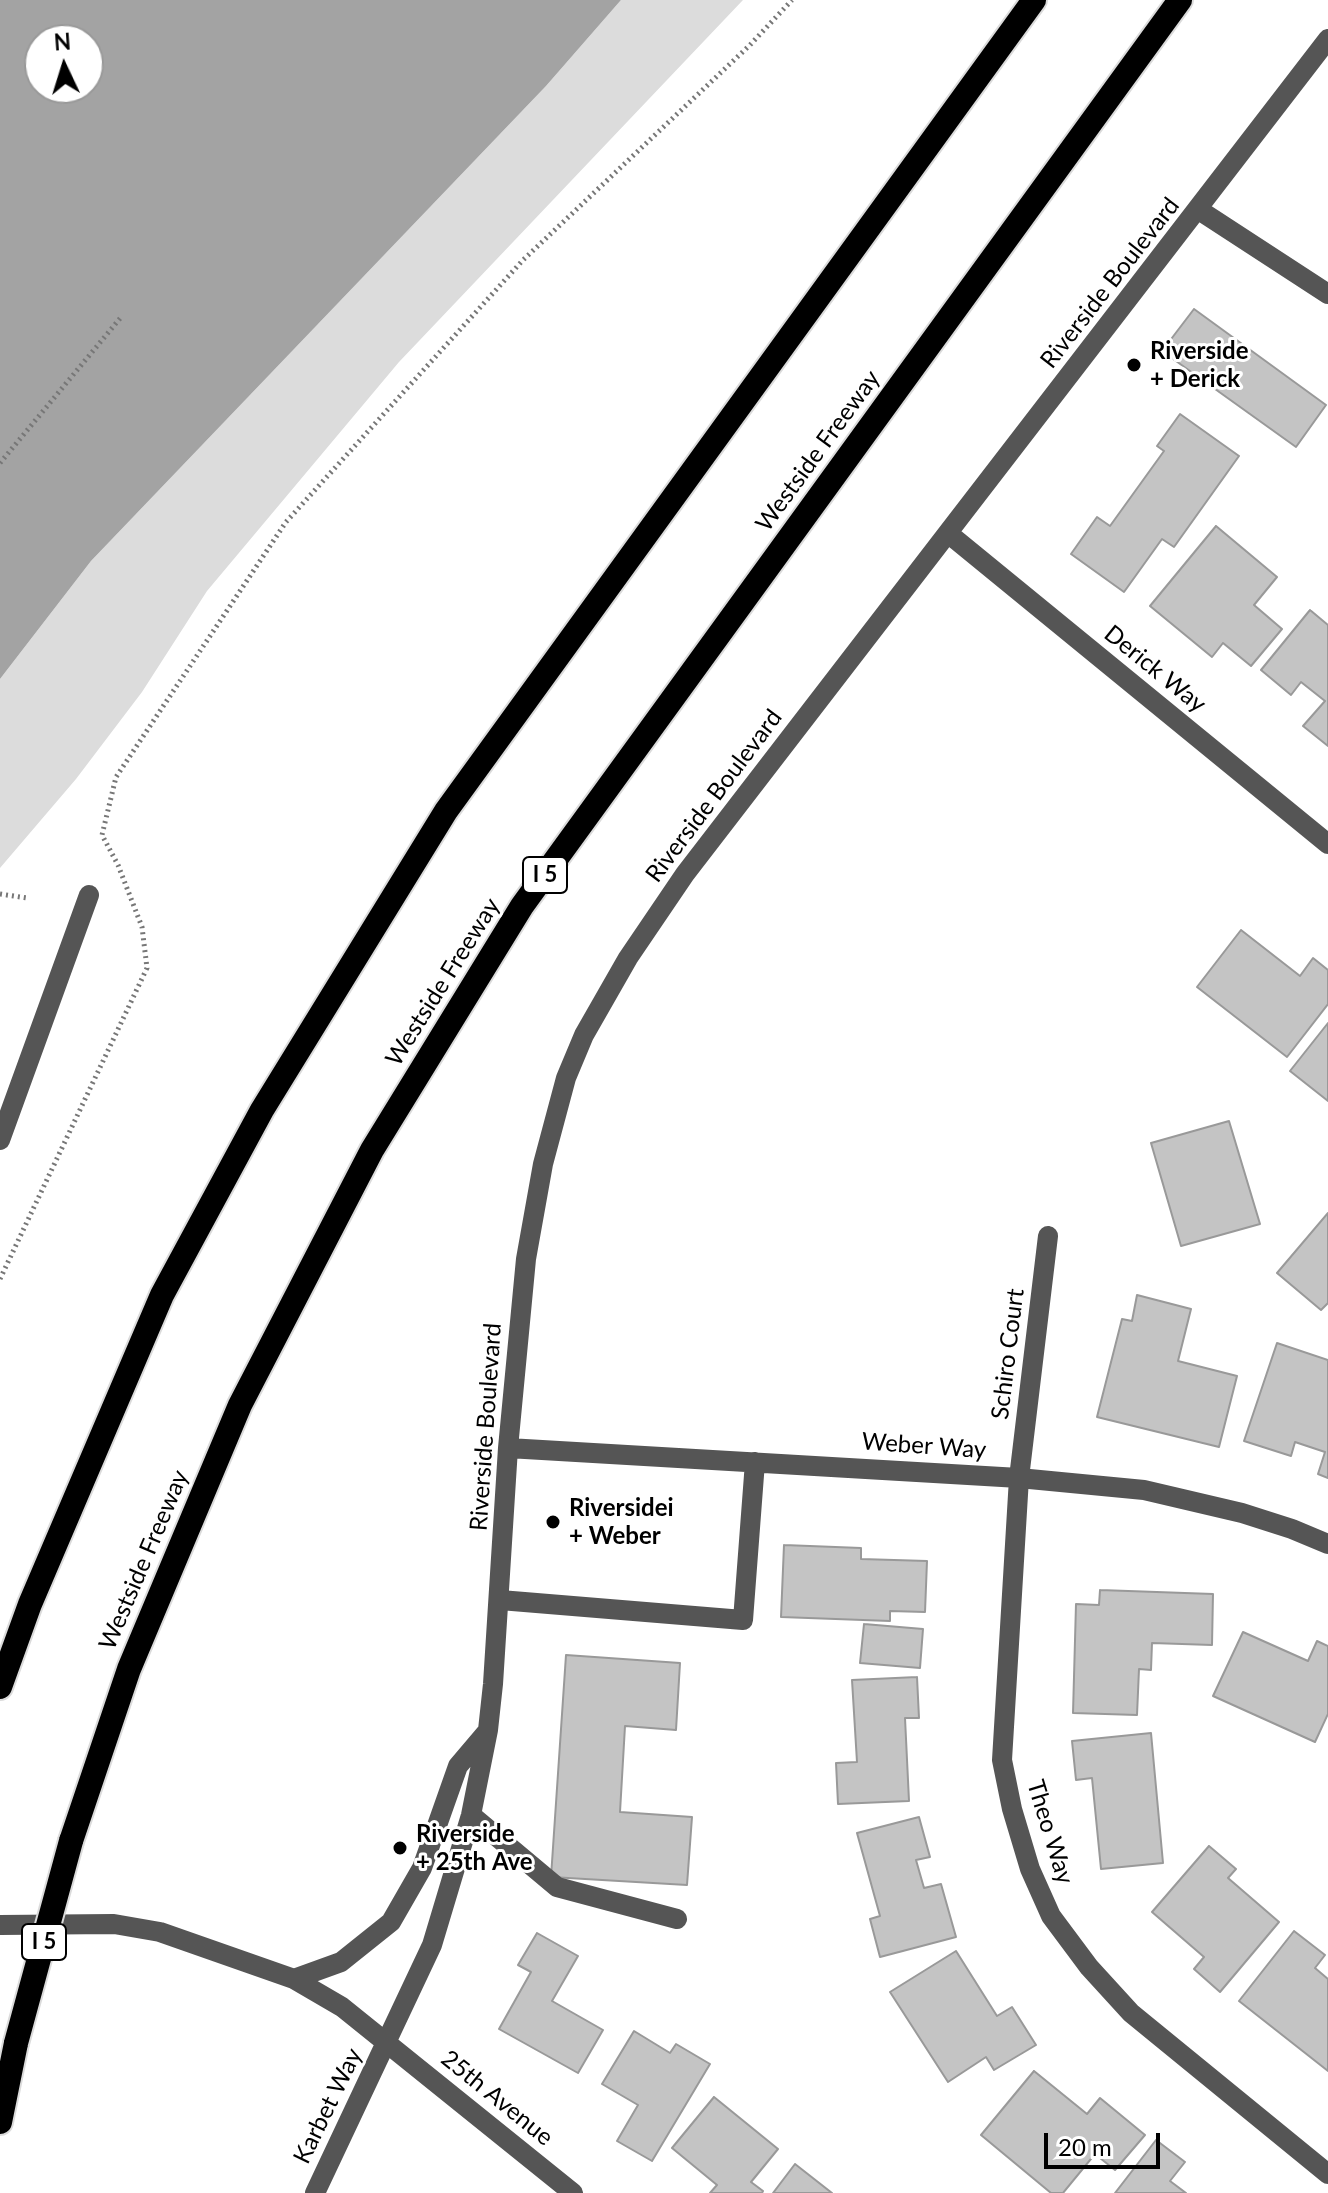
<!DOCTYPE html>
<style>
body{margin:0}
#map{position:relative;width:1328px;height:2193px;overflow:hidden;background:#fff;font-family:Lato,sans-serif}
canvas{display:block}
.north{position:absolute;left:24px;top:24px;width:80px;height:80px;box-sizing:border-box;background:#fff;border:2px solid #999;border-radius:50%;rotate:356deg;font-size:22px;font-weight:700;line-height:32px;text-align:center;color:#000}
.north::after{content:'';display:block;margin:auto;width:28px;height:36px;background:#000;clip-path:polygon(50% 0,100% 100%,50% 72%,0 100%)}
.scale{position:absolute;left:1044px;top:2133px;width:116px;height:36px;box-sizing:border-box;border:4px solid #000;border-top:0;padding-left:10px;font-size:24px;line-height:28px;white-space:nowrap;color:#000;-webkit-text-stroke:6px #fff;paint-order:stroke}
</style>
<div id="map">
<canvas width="1328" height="2193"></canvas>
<div class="north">N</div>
<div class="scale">20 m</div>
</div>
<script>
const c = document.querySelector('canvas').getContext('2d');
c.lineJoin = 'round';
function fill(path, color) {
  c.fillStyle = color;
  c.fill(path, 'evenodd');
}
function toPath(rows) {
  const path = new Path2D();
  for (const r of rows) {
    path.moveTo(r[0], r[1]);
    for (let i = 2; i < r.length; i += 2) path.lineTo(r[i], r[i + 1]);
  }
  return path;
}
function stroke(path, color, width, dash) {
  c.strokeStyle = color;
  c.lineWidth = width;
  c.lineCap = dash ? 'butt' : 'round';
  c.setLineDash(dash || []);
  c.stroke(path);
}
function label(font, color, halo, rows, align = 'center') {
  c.font = font + ' Lato,sans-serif';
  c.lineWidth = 6;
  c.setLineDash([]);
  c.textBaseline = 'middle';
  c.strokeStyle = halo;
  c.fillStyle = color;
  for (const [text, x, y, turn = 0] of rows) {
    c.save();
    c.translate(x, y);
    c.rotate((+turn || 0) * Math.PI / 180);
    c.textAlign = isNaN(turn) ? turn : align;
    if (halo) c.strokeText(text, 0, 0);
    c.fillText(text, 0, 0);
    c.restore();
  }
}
fill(toPath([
 [621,0,743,0,399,362,207,591,142,692,76,779,0,868,0,679,91,561,546,86]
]), '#dcdcdc');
fill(toPath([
 [0,0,621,0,546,86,91,561,0,679],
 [40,40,88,40,88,88,40,88]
]), '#a3a3a3');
const building = toPath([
 [1194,309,1326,405,1296,447,1162,351,1194,309],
 [1180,414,1239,456,1174,547,1162,539,1124,592,1071,554,1097,517,1110,526,1164,451,1157,446,1180,414],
 [1216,526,1277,577,1254,605,1282,629,1251,666,1223,643,1212,657,1150,606,1216,526],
 [1310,610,1328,625,1328,746,1303,726,1325,701,1301,682,1291,695,1261,670,1310,610],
 [1241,930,1300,976,1313,958,1328,970,1328,1004,1287,1057,1197,987,1241,930],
 [1328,1023,1328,1101,1290,1071,1328,1023],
 [1229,1121,1260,1224,1181,1246,1151,1143,1229,1121],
 [1328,1213,1328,1303,1321,1310,1277,1273,1328,1213],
 [1137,1295,1191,1309,1178,1361,1237,1376,1219,1447,1097,1417,1122,1319,1132,1321,1137,1295],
 [1277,1343,1328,1360,1328,1478,1318,1474,1325,1452,1295,1442,1291,1456,1244,1441,1277,1343],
 [784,1545,861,1548,861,1559,927,1561,925,1612,890,1611,890,1621,781,1617,784,1545],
 [1100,1590,1213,1594,1212,1645,1152,1643,1151,1670,1139,1669,1137,1715,1073,1713,1076,1604,1099,1605,1100,1590],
 [864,1624,923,1629,920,1668,860,1663,864,1624],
 [1243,1632,1308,1661,1317,1641,1328,1646,1328,1714,1315,1742,1213,1696,1243,1632],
 [566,1655,680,1663,676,1730,625,1726,620,1812,692,1817,687,1885,551,1877,566,1655],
 [917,1677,919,1718,905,1718,909,1801,838,1804,836,1763,857,1762,852,1680,917,1677],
 [1151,1733,1163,1863,1101,1869,1092,1778,1076,1780,1072,1741,1151,1733],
 [919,1817,930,1857,916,1860,924,1888,941,1884,956,1937,880,1957,870,1919,880,1916,857,1833,919,1817],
 [1209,1846,1236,1869,1228,1878,1279,1922,1220,1992,1194,1969,1204,1957,1152,1912,1209,1846],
 [1294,1931,1325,1955,1315,1968,1328,1979,1328,2071,1239,2001,1294,1931],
 [537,1933,578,1956,552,2001,603,2030,578,2073,499,2029,531,1972,518,1965,537,1933],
 [956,1951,997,2016,1012,2007,1036,2045,994,2070,986,2057,948,2082,890,1992,956,1951],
 [634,2031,670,2053,676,2044,710,2064,652,2161,617,2141,638,2105,602,2084,634,2031],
 [1034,2071,1087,2114,1100,2098,1145,2135,1115,2170,1095,2154,1063,2193,1051,2193,981,2135,1034,2071],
 [714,2097,778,2149,751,2182,763,2191,762,2193,710,2193,717,2185,672,2148,714,2097],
 [1156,2140,1185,2162,1170,2181,1186,2193,1115,2193,1156,2140],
 [795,2164,832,2193,773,2193,795,2164]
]);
fill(building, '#c4c4c4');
stroke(building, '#999', 2);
const highway = toPath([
 [0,1687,30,1604,162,1295,262,1110,446,811,1034,0],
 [71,1841,129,1669,240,1405,372,1150,522,906,1180,0],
 [0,2122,16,2043]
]);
stroke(highway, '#dbdbdb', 28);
stroke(toPath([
 [0,463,122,316],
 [0,894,27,898],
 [0,1279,147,968,142,927,118,865,102,835,116,777,286,522,523,260,750,45,792,0]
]), '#777', 5, [2, 4]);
stroke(toPath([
 [1199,210,1328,294],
 [949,534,1328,844],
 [0,1140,89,895],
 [1048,1236,1019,1478,1002,1760,1012,1809,1030,1869,1051,1916,1089,1967,1131,2013,1328,2174],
 [508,1448,1019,1478,1144,1490,1242,1513,1292,1529,1328,1544],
 [500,1600,743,1620,755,1462],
 [471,1815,557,1887,677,1919],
 [0,1925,114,1924,160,1932,294,1979,342,2007,573,2193],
 [294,1979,341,1962,391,1922,422,1868,458,1766,486,1733],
 [315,2193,432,1945,471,1815,488,1730,493,1684,508,1448,526,1259,543,1164,566,1078,584,1035,628,958,685,874,1328,39]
]), '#555', 20);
stroke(highway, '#000', 24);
const highwayBridge = toPath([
 [16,2043,71,1841]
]);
stroke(highwayBridge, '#dbdbdb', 28, []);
stroke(highwayBridge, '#000', 24);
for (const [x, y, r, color] of [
 [1134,365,8,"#000"],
 [553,1522,8,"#000"],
 [400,1848,8,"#000"]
]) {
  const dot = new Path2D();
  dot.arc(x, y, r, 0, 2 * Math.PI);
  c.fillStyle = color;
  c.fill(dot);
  stroke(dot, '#fff', 3);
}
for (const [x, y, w] of [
 [545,875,44],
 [44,1942,44]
]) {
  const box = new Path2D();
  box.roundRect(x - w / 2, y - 18, w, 36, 6);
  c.fillStyle = '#fff';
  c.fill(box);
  stroke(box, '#000', 2);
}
label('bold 22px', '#000', null, [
 ["I 5",545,875],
 ["I 5",44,1942]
]);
label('24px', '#000', '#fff', [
 ["Riverside Boulevard",1110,283,-52],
 ["Westside Freeway",818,451,-54],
 ["Derick Way",1155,669,39],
 ["Riverside Boulevard",714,796,-53],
 ["Westside Freeway",443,982,-58],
 ["Schiro Court",1008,1354,-83],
 ["Riverside Boulevard",486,1427,-86],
 ["Weber Way",924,1446,4],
 ["Westside Freeway",144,1560,-67],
 ["Theo Way",1050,1832,73],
 ["25th Avenue",497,2098,39],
 ["Karbet Way",328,2106,-64]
]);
label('bold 24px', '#000', '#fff', [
 ["Riverside",1150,351],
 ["+ Derick",1150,379],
 ["Riversidei",569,1508],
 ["+ Weber",569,1536],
 ["Riverside",416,1834],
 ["+ 25th Ave",416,1862]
], 'left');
</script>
